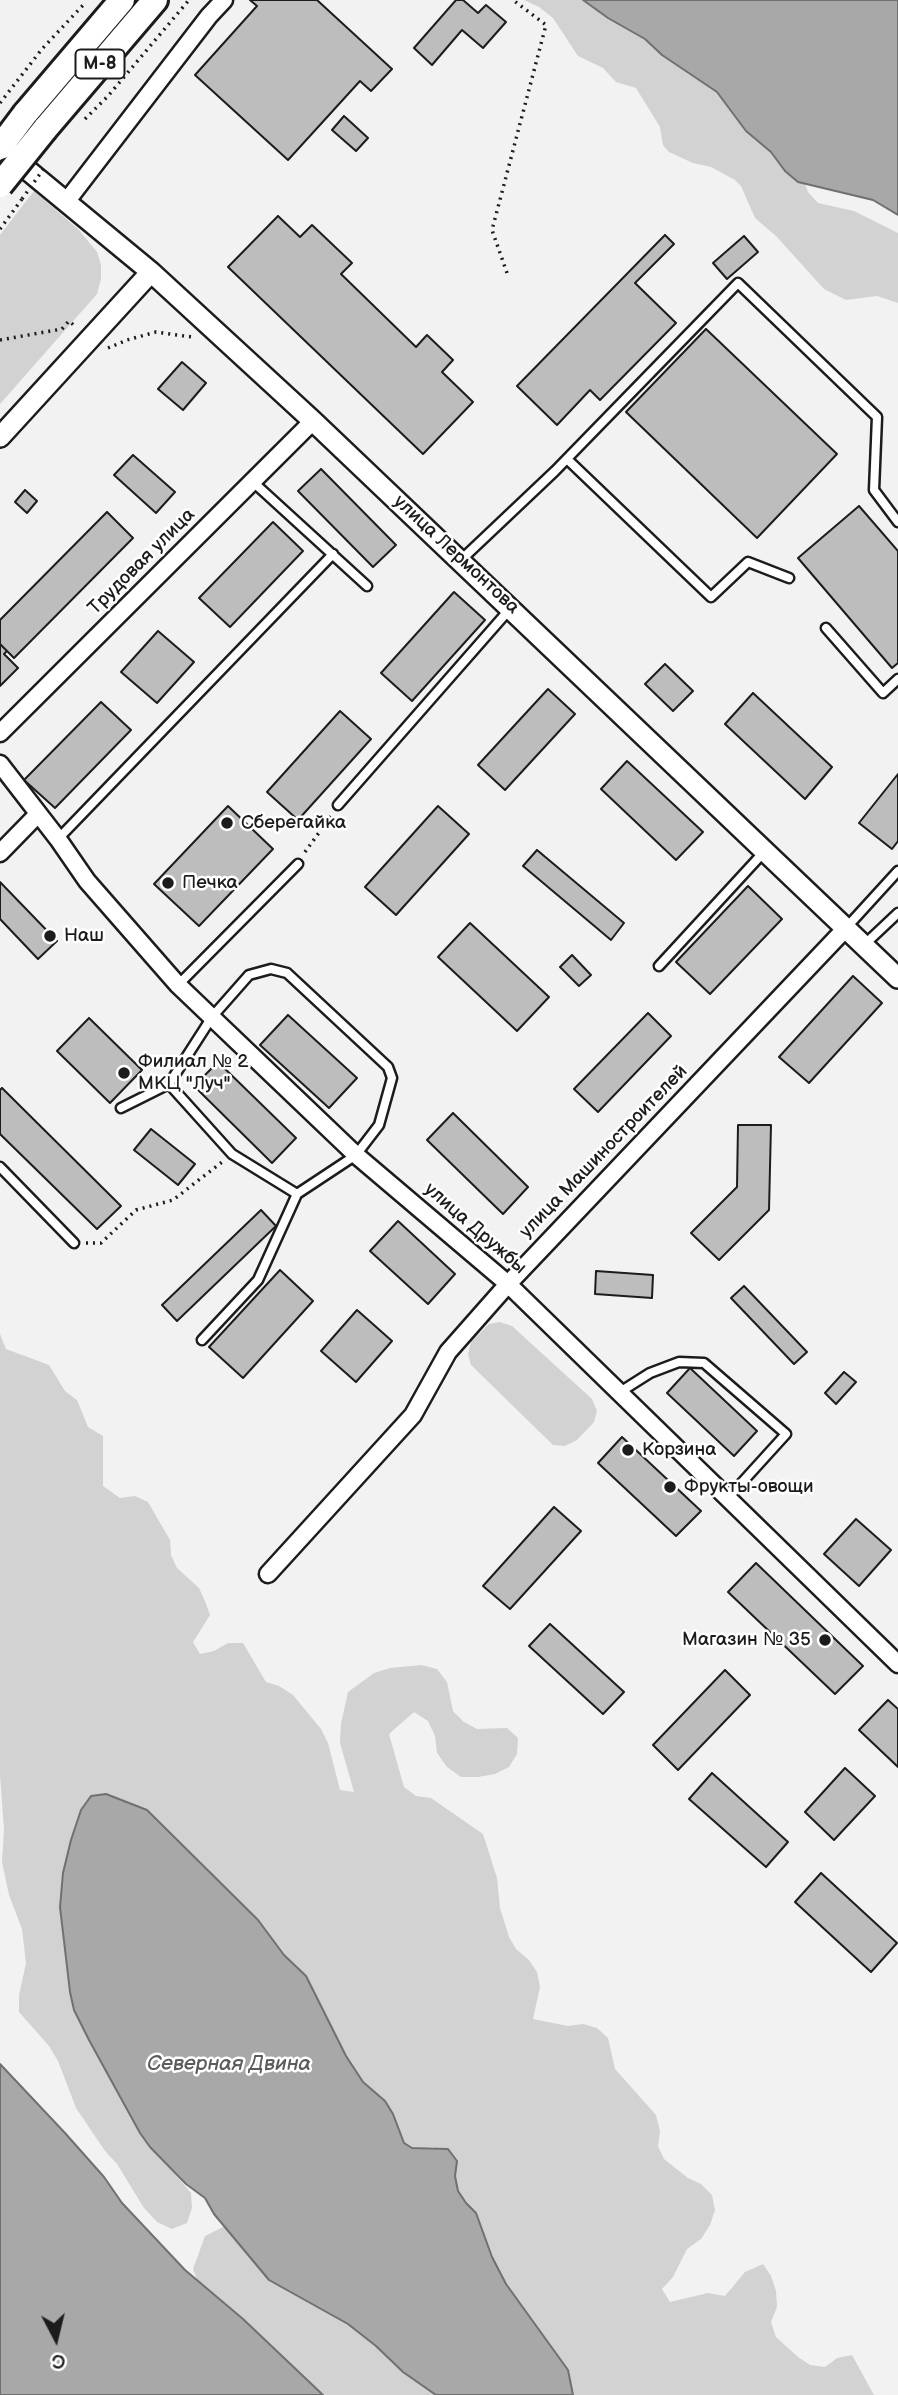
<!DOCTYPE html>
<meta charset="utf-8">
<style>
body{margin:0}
#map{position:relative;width:898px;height:2395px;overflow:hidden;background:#f2f2f2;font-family:"Balsamiq Sans",sans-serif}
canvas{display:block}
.north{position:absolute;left:21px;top:2304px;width:70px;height:70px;-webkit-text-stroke:5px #fff;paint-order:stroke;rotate:173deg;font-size:19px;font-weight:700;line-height:28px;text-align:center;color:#1c1c1c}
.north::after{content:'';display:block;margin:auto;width:24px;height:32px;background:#1c1c1c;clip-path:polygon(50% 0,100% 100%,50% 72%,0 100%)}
</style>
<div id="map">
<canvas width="898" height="2395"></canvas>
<div class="north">С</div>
</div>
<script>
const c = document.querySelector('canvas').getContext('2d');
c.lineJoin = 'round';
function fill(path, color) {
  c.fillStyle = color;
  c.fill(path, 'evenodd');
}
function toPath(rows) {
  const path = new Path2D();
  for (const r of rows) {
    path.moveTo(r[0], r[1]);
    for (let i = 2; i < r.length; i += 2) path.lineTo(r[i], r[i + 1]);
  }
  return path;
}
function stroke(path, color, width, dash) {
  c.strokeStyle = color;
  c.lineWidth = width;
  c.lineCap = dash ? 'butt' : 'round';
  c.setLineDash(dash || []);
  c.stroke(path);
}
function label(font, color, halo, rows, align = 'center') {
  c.font = font + ' "Balsamiq Sans",sans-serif';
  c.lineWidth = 5;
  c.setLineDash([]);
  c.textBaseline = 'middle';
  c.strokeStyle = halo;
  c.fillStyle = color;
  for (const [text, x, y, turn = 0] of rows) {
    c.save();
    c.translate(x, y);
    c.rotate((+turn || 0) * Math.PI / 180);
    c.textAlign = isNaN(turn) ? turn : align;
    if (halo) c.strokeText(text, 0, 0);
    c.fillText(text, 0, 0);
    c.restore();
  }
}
fill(toPath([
 [524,0,583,0,588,3,608,18,645,39,662,55,717,92,746,131,771,152,791,177,805,184,808,192,818,203,854,211,898,233,898,303,877,296,846,300,824,289,776,236,755,218,741,186,735,180,711,167,693,163,669,152,663,145,660,127,636,88,616,82,603,68,578,56,553,18,539,7],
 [34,191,79,230,97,252,101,265,101,279,97,294,0,404,0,235],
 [500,1322,512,1326,592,1399,597,1411,594,1422,577,1440,565,1446,553,1445,471,1365,468,1354,471,1342,489,1324],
 [0,1334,6,1349,49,1365,65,1391,77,1400,88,1427,103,1436,103,1486,120,1498,135,1496,148,1502,170,1540,171,1555,177,1568,199,1588,205,1601,210,1615,193,1642,200,1654,214,1651,228,1643,243,1643,266,1682,279,1686,293,1695,321,1729,328,1743,340,1790,354,1792,340,1743,341,1724,348,1692,374,1673,390,1668,421,1665,437,1669,447,1682,453,1711,464,1722,477,1729,507,1728,518,1738,517,1754,509,1767,495,1774,478,1777,461,1777,447,1767,437,1753,435,1736,428,1721,414,1712,389,1734,404,1787,416,1796,431,1798,483,1834,497,1878,500,1908,509,1937,516,1949,529,1960,537,1972,540,1987,533,2019,568,2026,583,2024,597,2028,608,2038,615,2069,656,2115,660,2131,658,2146,664,2159,688,2178,701,2184,712,2195,715,2210,710,2225,701,2239,687,2249,673,2277,662,2289,670,2302,708,2293,725,2296,745,2272,763,2264,771,2276,776,2291,777,2307,771,2322,776,2337,798,2357,810,2365,825,2367,837,2358,852,2355,874,2395,573,2395,568,2370,506,2284,492,2257,476,2214,466,2203,458,2191,455,2176,457,2161,433,2147,412,2148,404,2143,393,2114,385,2101,363,2082,346,2056,306,1976,284,1955,258,1920,147,1810,105,1794,91,1796,75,1825,67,1856,60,1907,74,2010,140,2133,191,2193,192,2208,187,2223,172,2229,157,2222,144,2208,117,2164,105,2151,76,2108,58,2061,49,2046,19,2012,19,1995,26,1963,22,1929,9,1895,2,1862,4,1829,0,1775],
 [225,2226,269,2280,348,2324,376,2346,403,2372,436,2395,323,2395,243,2319,197,2280,193,2269,205,2236]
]), '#d2d2d2');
const water = toPath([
 [583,0,898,0,898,215,873,200,798,182,785,171,771,152,746,131,717,92,662,55,645,39,608,18,583,0],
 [106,1794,147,1810,258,1920,284,1955,306,1976,346,2056,363,2082,385,2101,393,2114,404,2143,412,2148,448,2149,457,2161,455,2176,458,2191,466,2203,476,2213,492,2257,506,2284,568,2370,573,2395,436,2395,403,2372,376,2346,348,2324,269,2280,214,2214,205,2198,186,2184,150,2147,140,2133,89,2040,74,2010,70,1992,60,1907,63,1873,71,1840,81,1810,91,1796,106,1794],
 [0,2064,65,2133,104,2177,122,2203,185,2270,243,2319,323,2395,0,2395,0,2064]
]);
fill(water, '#a8a8a8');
stroke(water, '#707070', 2);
const building = toPath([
 [250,0,317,0,392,69,371,91,360,81,288,160,195,75,257,6,250,0],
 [456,0,463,0,478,13,486,5,506,22,483,48,462,30,432,65,414,48,456,0],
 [344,116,368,138,356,151,332,130,344,116],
 [278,216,300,237,312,225,352,263,341,274,416,347,427,335,453,360,442,372,473,402,423,454,228,267,278,216],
 [665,235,674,244,635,283,676,323,600,400,590,390,557,425,517,386,665,235],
 [744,236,758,252,727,279,713,263,744,236],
 [706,329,837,454,757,538,626,412,706,329],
 [182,362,206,383,183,410,158,389,182,362],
 [133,455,175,492,156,513,114,475,133,455],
 [321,469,396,545,373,567,298,491,321,469],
 [25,490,37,501,27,513,15,502,25,490],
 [859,506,898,551,898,663,892,668,798,558,859,506],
 [107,512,133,538,14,658,0,644,0,620,107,512],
 [273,522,303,551,230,627,199,598,273,522],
 [454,592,485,620,412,701,381,673,454,592],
 [158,631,194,662,157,703,121,672,158,631],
 [0,644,7,651,4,654,18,668,0,686,0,644],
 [665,664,693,691,673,711,645,684,665,664],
 [548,689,575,714,505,790,478,765,548,689],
 [753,693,832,767,805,799,725,724,753,693],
 [101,702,131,730,55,808,24,780,101,702],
 [340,711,371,739,298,820,267,792,340,711],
 [627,761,703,832,676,860,601,789,627,761],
 [898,774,898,841,892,849,859,823,898,774],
 [228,806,273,849,199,926,154,884,228,806],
 [438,806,469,834,396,915,365,887,438,806],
 [537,850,624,923,611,940,523,866,537,850],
 [0,882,57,941,38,959,0,919,0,882],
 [748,886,782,919,710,994,676,962,748,886],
 [470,923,549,997,517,1031,438,957,470,923],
 [572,955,591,975,579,986,560,967,572,955],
 [853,976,882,1003,809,1083,779,1057,853,976],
 [648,1013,671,1036,598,1112,574,1089,648,1013],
 [288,1015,357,1078,329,1108,260,1045,288,1015],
 [89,1018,142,1070,110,1103,57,1051,89,1018],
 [218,1062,296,1138,272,1163,194,1086,218,1062],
 [2,1088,121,1206,97,1229,0,1134,0,1090,2,1088],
 [453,1113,528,1187,503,1214,427,1140,453,1113],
 [738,1125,771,1125,769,1210,719,1260,691,1233,737,1187,738,1125],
 [151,1129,195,1164,178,1185,134,1150,151,1129],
 [261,1210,276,1226,177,1321,162,1305,261,1210],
 [398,1221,455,1274,428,1304,370,1251,398,1221],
 [280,1270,313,1301,243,1378,209,1347,280,1270],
 [596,1271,653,1275,652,1298,595,1294,596,1271],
 [744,1286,807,1352,794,1364,731,1298,744,1286],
 [357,1310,392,1341,356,1382,321,1351,357,1310],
 [690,1368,757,1431,734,1456,667,1393,690,1368],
 [844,1372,856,1382,836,1404,825,1393,844,1372],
 [622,1437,701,1511,676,1536,598,1463,622,1437],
 [554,1507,581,1531,510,1609,483,1586,554,1507],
 [856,1519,891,1550,859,1586,824,1554,856,1519],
 [756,1563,863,1666,835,1694,728,1592,756,1563],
 [550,1624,624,1692,603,1714,529,1646,550,1624],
 [725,1670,750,1695,678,1770,653,1745,725,1670],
 [888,1700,898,1709,898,1767,859,1730,888,1700],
 [845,1768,875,1796,834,1840,805,1812,845,1768],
 [712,1773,788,1842,766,1867,689,1799,712,1773],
 [821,1873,897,1943,871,1972,795,1902,821,1873]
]);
fill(building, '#bdbdbd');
stroke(building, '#1c1c1c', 2);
const service = toPath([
 [567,459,711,597,748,562,789,578],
 [252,481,367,586],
 [461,560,555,471,738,283,877,417,874,490,898,522],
 [826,628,883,693,898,679],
 [338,805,509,610],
 [58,839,333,554],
 [846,928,898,871],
 [864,945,898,913],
 [659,966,763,853],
 [178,985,298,864],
 [121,1108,169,1084],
 [0,1167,74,1243],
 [202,1340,258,1280,297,1194,356,1155,379,1125,392,1078,388,1067,287,973,271,969,249,975,212,1017,169,1084,232,1154,297,1194],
 [620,1392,650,1373,679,1362,704,1363,786,1434,727,1499]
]);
const minor = toPath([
 [66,202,209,16,224,0],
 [0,733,313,421],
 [0,764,58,839,87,881,178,985,356,1155,508,1284,898,1664],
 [0,853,38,814],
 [268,1574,413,1415,448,1352,508,1284,846,928]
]);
const tertiary = toPath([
 [8,154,151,272,313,421,898,978],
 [0,437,151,272]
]);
const primary = toPath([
 [25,114,122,0],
 [45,129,155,0]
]);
stroke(service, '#1c1c1c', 13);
stroke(minor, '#1c1c1c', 21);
stroke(tertiary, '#1c1c1c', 24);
stroke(primary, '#1c1c1c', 30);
stroke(toPath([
 [0,103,42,49,86,2],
 [85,119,108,96,189,0],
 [0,229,22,199],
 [507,273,492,230,546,25,513,0],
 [0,340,62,329,69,321,76,327],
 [108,348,127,340,156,332,192,337],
 [305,852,331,816],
 [86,1243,101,1243,136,1210,173,1200,222,1162]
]), '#1c1c1c', 3.5, [2, 5]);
stroke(service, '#fff', 8);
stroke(minor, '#fff', 16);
stroke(tertiary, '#fff', 19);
stroke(primary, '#fff', 24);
const primaryBridge = toPath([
 [0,147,25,114],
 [0,185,45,129]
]);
stroke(primaryBridge, '#1c1c1c', 30, []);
stroke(toPath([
 [22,199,45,167]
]), '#1c1c1c', 3.5, [2, 5]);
stroke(primaryBridge, '#fff', 24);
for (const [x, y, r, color] of [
 [227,823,7,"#1c1c1c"],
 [168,883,7,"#1c1c1c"],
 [50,936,7,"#1c1c1c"],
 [124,1073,7,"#1c1c1c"],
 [628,1450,7,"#1c1c1c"],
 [670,1487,7,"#1c1c1c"],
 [825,1640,7,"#1c1c1c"]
]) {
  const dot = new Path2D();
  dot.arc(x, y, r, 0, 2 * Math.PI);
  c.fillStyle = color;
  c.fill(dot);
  stroke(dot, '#fff', 2.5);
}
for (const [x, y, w] of [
 [100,64,49]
]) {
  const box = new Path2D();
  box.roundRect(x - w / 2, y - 14.5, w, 29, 5);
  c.fillStyle = '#fff';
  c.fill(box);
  stroke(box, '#1c1c1c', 2);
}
label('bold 18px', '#1c1c1c', null, [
 ["М-8",100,64]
]);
label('19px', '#1c1c1c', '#fff', [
 ["улица Лермонтова",456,555,43],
 ["Трудовая улица",142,562,-45],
 ["улица Машиностроителей",604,1152,-46],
 ["улица Дружбы",475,1229,41]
]);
label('19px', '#1c1c1c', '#fff', [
 ["Сберегайка",241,823],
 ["Печка",182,883],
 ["Наш",64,936],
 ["Филиал № 2",138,1062],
 ["МКЦ \"Луч\"",138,1084],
 ["Корзина",642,1450],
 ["Фрукты-овощи",684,1487],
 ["Магазин № 35",811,1640,"right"]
], 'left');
label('italic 21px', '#5b5b5b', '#fff', [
 ["Северная Двина",229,2065]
]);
</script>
